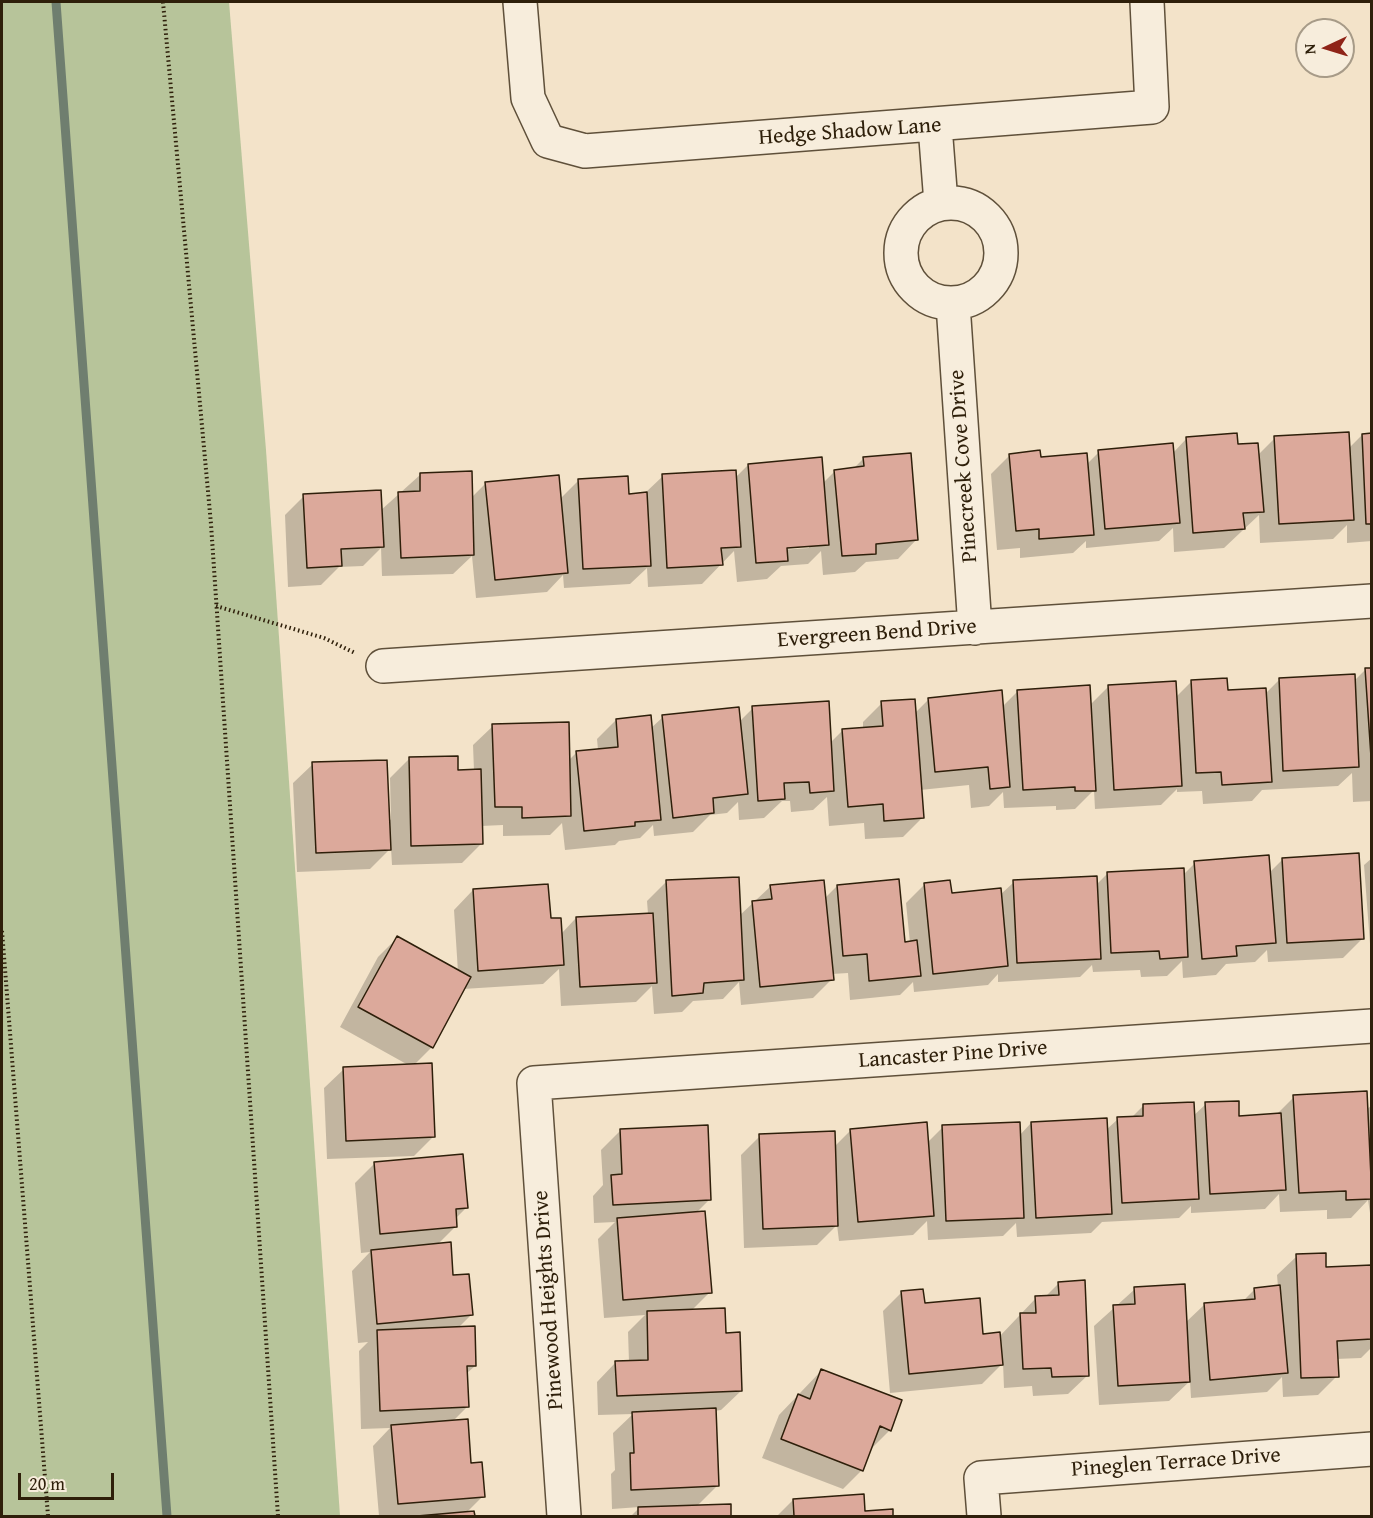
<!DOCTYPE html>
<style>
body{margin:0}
#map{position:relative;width:1373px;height:1518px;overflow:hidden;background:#f3e3c9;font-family:"Gentium Book Plus",serif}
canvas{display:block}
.frame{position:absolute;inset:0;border:3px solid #2e1f0a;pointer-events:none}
.north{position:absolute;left:1295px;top:18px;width:60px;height:60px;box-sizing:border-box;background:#f7eddc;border:2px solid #a79b88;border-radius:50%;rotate:266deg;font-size:16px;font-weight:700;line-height:24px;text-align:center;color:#2e1f0a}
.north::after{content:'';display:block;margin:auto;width:21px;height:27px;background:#8f2418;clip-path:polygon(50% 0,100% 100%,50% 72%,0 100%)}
.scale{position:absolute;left:18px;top:1473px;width:96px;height:27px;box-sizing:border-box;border:3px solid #2e1f0a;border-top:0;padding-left:8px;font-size:18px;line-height:21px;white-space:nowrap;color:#2e1f0a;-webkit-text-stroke:4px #f7eddc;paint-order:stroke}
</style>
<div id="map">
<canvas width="1373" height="1518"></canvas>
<div class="frame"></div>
<div class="north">N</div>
<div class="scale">20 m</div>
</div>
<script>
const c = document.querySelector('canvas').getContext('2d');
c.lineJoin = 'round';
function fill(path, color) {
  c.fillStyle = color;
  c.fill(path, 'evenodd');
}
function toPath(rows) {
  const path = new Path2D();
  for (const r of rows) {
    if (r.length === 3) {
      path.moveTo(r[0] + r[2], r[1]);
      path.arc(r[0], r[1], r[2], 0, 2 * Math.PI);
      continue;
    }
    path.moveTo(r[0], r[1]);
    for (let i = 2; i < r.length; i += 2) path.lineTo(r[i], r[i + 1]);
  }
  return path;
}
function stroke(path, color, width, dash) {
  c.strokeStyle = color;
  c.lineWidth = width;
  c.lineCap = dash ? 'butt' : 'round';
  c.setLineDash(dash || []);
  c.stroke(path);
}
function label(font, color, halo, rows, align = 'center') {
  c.font = font + ' "Gentium Book Plus",serif';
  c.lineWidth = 4.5;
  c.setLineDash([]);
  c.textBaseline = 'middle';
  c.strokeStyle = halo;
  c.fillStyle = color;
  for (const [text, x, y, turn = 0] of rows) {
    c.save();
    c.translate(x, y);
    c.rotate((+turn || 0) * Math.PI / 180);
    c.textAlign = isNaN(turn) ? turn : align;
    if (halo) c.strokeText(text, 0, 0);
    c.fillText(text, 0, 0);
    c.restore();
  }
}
fill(toPath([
 [2,2,229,2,266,450,340,1516,2,1516]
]), '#b7c49a');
fill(toPath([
 [1362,435,1372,435,1372,541,1347,543,1347,525,1333,539,1260,543,1259,515,1224,548,1174,552,1173,528,1159,541,1086,548,1086,541,1073,553,1020,558,1020,548,997,550,991,474,1010,455,1087,464,1099,452,1173,453,1187,438,1237,446,1257,456,1275,438,1348,449],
 [864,458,917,539,898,559,866,562,855,572,823,575,821,551,808,564,781,566,767,579,737,582,734,551,702,584,648,587,647,568,630,584,564,588,563,575,547,592,476,598,472,556,453,574,382,576,381,548,363,566,339,567,321,585,288,587,285,515,304,496,380,511,420,475,471,498,486,483,560,499,578,481,627,495,644,494,663,476,735,478,748,465,823,483,835,471,853,469],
 [809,545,809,548,780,550,779,547],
 [1366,669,1372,669,1372,801,1353,802,1352,773,1338,786,1262,790,1252,801,1203,804,1202,791,1177,792,1177,789,1161,805,1095,809,1094,790,1075,809,1056,810,1056,806,1004,808,1003,792,989,806,971,808,969,785,920,790,923,817,903,837,865,839,864,823,829,826,827,797,813,810,791,812,790,801,782,801,764,818,739,820,738,802,727,813,710,815,693,832,654,836,653,825,640,838,619,841,615,845,565,850,562,823,550,835,503,836,503,825,481,826,481,844,462,863,392,865,391,848,370,869,297,872,293,783,313,764,391,820,390,778,409,759,457,771,474,771,473,745,493,726,568,761,577,752,598,750,597,739,616,720,650,729,663,717,739,722,753,708,830,743,842,731,863,729,863,722,882,703,915,713,929,699,1002,707,1018,691,1090,705,1108,687,1175,698,1191,682,1226,692,1265,694,1279,680,1354,681],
 [1372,858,1372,957,1371,957,1364,865],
 [1283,859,1363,938,1343,958,1268,962,1267,950,1255,962,1226,964,1216,975,1183,978,1182,961,1167,976,1141,977,1140,970,1093,972,1092,965,1080,977,998,982,998,974,988,985,914,992,913,982,900,995,850,1000,848,973,832,974,832,979,813,998,741,1005,739,982,723,999,693,1001,682,1012,654,1014,652,986,636,1002,561,1006,559,969,543,984,463,989,432,1047,413,1066,433,1137,414,1156,327,1159,324,1088,344,1069,410,1066,340,1027,378,957,397,938,458,972,454,910,473,890,550,920,561,934,576,918,648,914,647,901,667,881,739,916,771,886,824,899,837,886,904,943,910,943,906,903,925,884,950,895,1000,895,1014,882,1096,885,1108,873,1183,875,1195,863,1269,873],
 [1294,1097,1366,1110,1372,1105,1372,1226,1368,1200,1351,1218,1327,1219,1327,1210,1280,1212,1279,1194,1265,1209,1191,1213,1191,1206,1179,1218,1102,1222,1091,1233,1017,1237,1016,1223,1003,1236,928,1240,927,1221,913,1235,839,1241,837,1225,817,1245,744,1248,741,1155,760,1136,834,1147,851,1130,927,1143,943,1127,1019,1136,1031,1123,1106,1130,1118,1119,1131,1118,1143,1106,1193,1116,1206,1104,1238,1117,1276,1115],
 [621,1130,709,1200,696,1213,710,1292,691,1311,725,1334,741,1391,721,1410,714,1411,718,1485,696,1507,729,1506,730,1516,631,1516,640,1507,612,1509,611,1474,615,1470,613,1433,633,1414,598,1415,597,1382,616,1362,629,1362,628,1332,645,1315,604,1318,598,1239,615,1222,594,1223,593,1196,603,1185,601,1150],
 [374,1164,466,1208,455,1219,455,1227,437,1245,471,1315,457,1329,475,1366,466,1374,467,1407,453,1421,483,1496,466,1513,473,1513,473,1516,379,1516,373,1446,390,1428,361,1429,359,1351,368,1342,358,1343,352,1271,370,1252,361,1253,355,1183],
 [1297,1256,1325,1268,1372,1266,1372,1347,1361,1358,1336,1359,1337,1376,1318,1395,1283,1397,1282,1377,1267,1392,1191,1398,1190,1381,1169,1401,1099,1405,1094,1326,1135,1289,1185,1323,1204,1305,1243,1301,1255,1289,1278,1287,1277,1275],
 [1059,1283,1088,1375,1068,1394,1033,1396,1032,1386,1004,1388,1003,1363,982,1384,890,1393,883,1311,902,1292,982,1336,999,1337,1036,1298,1045,1297],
 [821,1371,890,1430,870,1450,862,1470,843,1489,762,1458,779,1415],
 [793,1500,864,1512,891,1510,892,1516,777,1516]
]), '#0003');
stroke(toPath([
 [56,2,167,1516]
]), '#6f7e6f', 9);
const building = toPath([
 [1349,432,1354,520,1279,524,1274,436,1349,432],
 [1237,433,1238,444,1258,443,1264,512,1243,513,1245,529,1193,533,1186,437,1237,433],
 [1372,433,1372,524,1366,524,1362,434,1372,433],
 [1173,443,1180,523,1105,529,1098,450,1173,443],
 [1040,450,1041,457,1087,453,1094,535,1039,539,1039,529,1016,531,1009,454,1040,450],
 [911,453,918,540,876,544,876,554,842,556,834,470,864,466,863,457,911,453],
 [822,457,829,545,787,548,788,561,756,563,748,464,822,457],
 [736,470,741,547,721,548,723,565,667,568,662,474,736,470],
 [472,471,474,555,401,558,398,492,420,491,420,473,472,471],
 [559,475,568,573,495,580,485,482,559,475],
 [628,476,629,494,647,492,651,566,583,569,578,479,628,476],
 [381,490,384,547,341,549,342,566,307,568,303,494,381,490],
 [1365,668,1372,668,1372,772,1365,668],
 [1355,674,1359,767,1283,771,1279,678,1355,674],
 [1227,678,1228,690,1266,688,1272,782,1222,785,1221,772,1196,773,1191,680,1227,678],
 [1176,681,1182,786,1114,790,1108,685,1176,681],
 [1090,685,1096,791,1075,791,1075,787,1023,790,1017,690,1090,685],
 [1002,690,1010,787,990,789,988,767,935,772,928,698,1002,690],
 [915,699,924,818,884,821,883,804,848,807,842,729,883,726,881,701,915,699],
 [829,701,834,791,810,793,809,782,784,783,785,799,758,801,752,706,829,701],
 [739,707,748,794,713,798,714,813,673,818,662,715,739,707],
 [651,715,661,820,635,822,635,826,584,831,576,751,618,747,616,719,651,715],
 [569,722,571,816,522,818,522,807,495,807,492,724,569,722],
 [458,756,458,770,481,769,483,844,411,846,409,757,458,756],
 [387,760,391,850,316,853,312,762,387,760],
 [1359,853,1364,939,1287,943,1282,858,1359,853],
 [1269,855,1276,943,1236,946,1237,956,1202,959,1194,861,1269,855],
 [1184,868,1188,957,1160,959,1159,951,1111,953,1107,872,1184,868],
 [1097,876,1101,959,1017,963,1013,880,1097,876],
 [739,877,744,980,704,983,703,993,672,996,666,880,739,877],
 [899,879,905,942,917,940,921,976,869,981,867,954,843,956,837,885,899,879],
 [824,880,834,980,760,987,752,901,772,899,770,885,824,880],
 [950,880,952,893,1001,888,1008,966,933,974,924,883,950,880],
 [548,884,551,918,561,918,564,965,478,971,473,889,548,884],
 [653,913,657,983,580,987,576,917,653,913],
 [397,936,471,977,433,1048,358,1007,397,936],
 [432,1063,435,1137,346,1141,343,1067,432,1063],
 [1367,1091,1372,1199,1346,1200,1346,1191,1299,1193,1293,1095,1367,1091],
 [1239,1101,1239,1116,1281,1113,1286,1190,1210,1194,1205,1102,1239,1101],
 [1194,1102,1199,1199,1122,1203,1117,1117,1143,1116,1143,1104,1194,1102],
 [1107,1118,1112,1214,1036,1218,1031,1122,1107,1118],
 [927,1122,934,1216,858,1222,850,1129,927,1122],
 [1020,1122,1024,1218,946,1221,942,1125,1020,1122],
 [708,1125,711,1200,613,1205,611,1175,622,1174,620,1129,708,1125],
 [835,1131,838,1226,763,1229,759,1134,835,1131],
 [463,1154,468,1208,456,1209,457,1227,380,1234,374,1162,463,1154],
 [705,1211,712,1293,623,1300,617,1218,705,1211],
 [451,1242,453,1275,469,1274,473,1315,377,1324,371,1250,451,1242],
 [1326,1253,1326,1267,1372,1265,1372,1339,1337,1341,1339,1377,1301,1378,1296,1254,1326,1253],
 [1085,1280,1089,1376,1052,1377,1051,1368,1023,1369,1020,1313,1036,1313,1035,1296,1059,1295,1058,1282,1085,1280],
 [1185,1284,1190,1382,1118,1386,1113,1305,1135,1304,1134,1287,1185,1284],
 [1280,1285,1288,1373,1210,1380,1204,1303,1255,1299,1254,1288,1280,1285],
 [923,1289,925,1303,980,1298,983,1334,1000,1332,1003,1365,909,1374,901,1291,923,1289],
 [725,1308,726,1333,740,1332,742,1391,617,1396,615,1361,648,1360,647,1311,725,1308],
 [475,1326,476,1366,467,1366,469,1407,380,1411,377,1330,475,1326],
 [821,1369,902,1400,891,1431,880,1426,863,1471,781,1439,798,1394,810,1399,821,1369],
 [716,1408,719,1486,631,1490,630,1453,634,1453,632,1412,716,1408],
 [468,1419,471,1463,482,1462,485,1497,398,1504,391,1425,468,1419],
 [864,1494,865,1511,893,1509,893,1516,794,1516,793,1499,864,1494],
 [731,1504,731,1516,638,1516,638,1507,731,1504],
 [474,1511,475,1516,417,1516,474,1511]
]);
fill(building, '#dca99b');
stroke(building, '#2e1f0a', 1.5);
const minor = toPath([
 [520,2,528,98,548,141,585,151,1152,107,1147,2],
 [935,126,941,203],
 [951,253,50],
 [953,304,975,628],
 [383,666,1372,601],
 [564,1516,534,1083,1372,1026],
 [984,1516,981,1478,1372,1449]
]);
stroke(minor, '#5f503a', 36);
stroke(toPath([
 [163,2,211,524,278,1516],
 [216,606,324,638,355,653],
 [2,931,48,1516]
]), '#2e1f0a', 4, [1.5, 3]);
stroke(minor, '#f7eddc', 33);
label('22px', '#2e1f0a', '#f7eddc', [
 ["Hedge Shadow Lane",850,132,-4],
 ["Pinecreek Cove Drive",964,466,-94],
 ["Evergreen Bend Drive",877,634,-4],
 ["Lancaster Pine Drive",953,1055,-4],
 ["Pinewood Heights Drive",549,1300,-94],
 ["Pineglen Terrace Drive",1176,1463,-4]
]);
</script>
